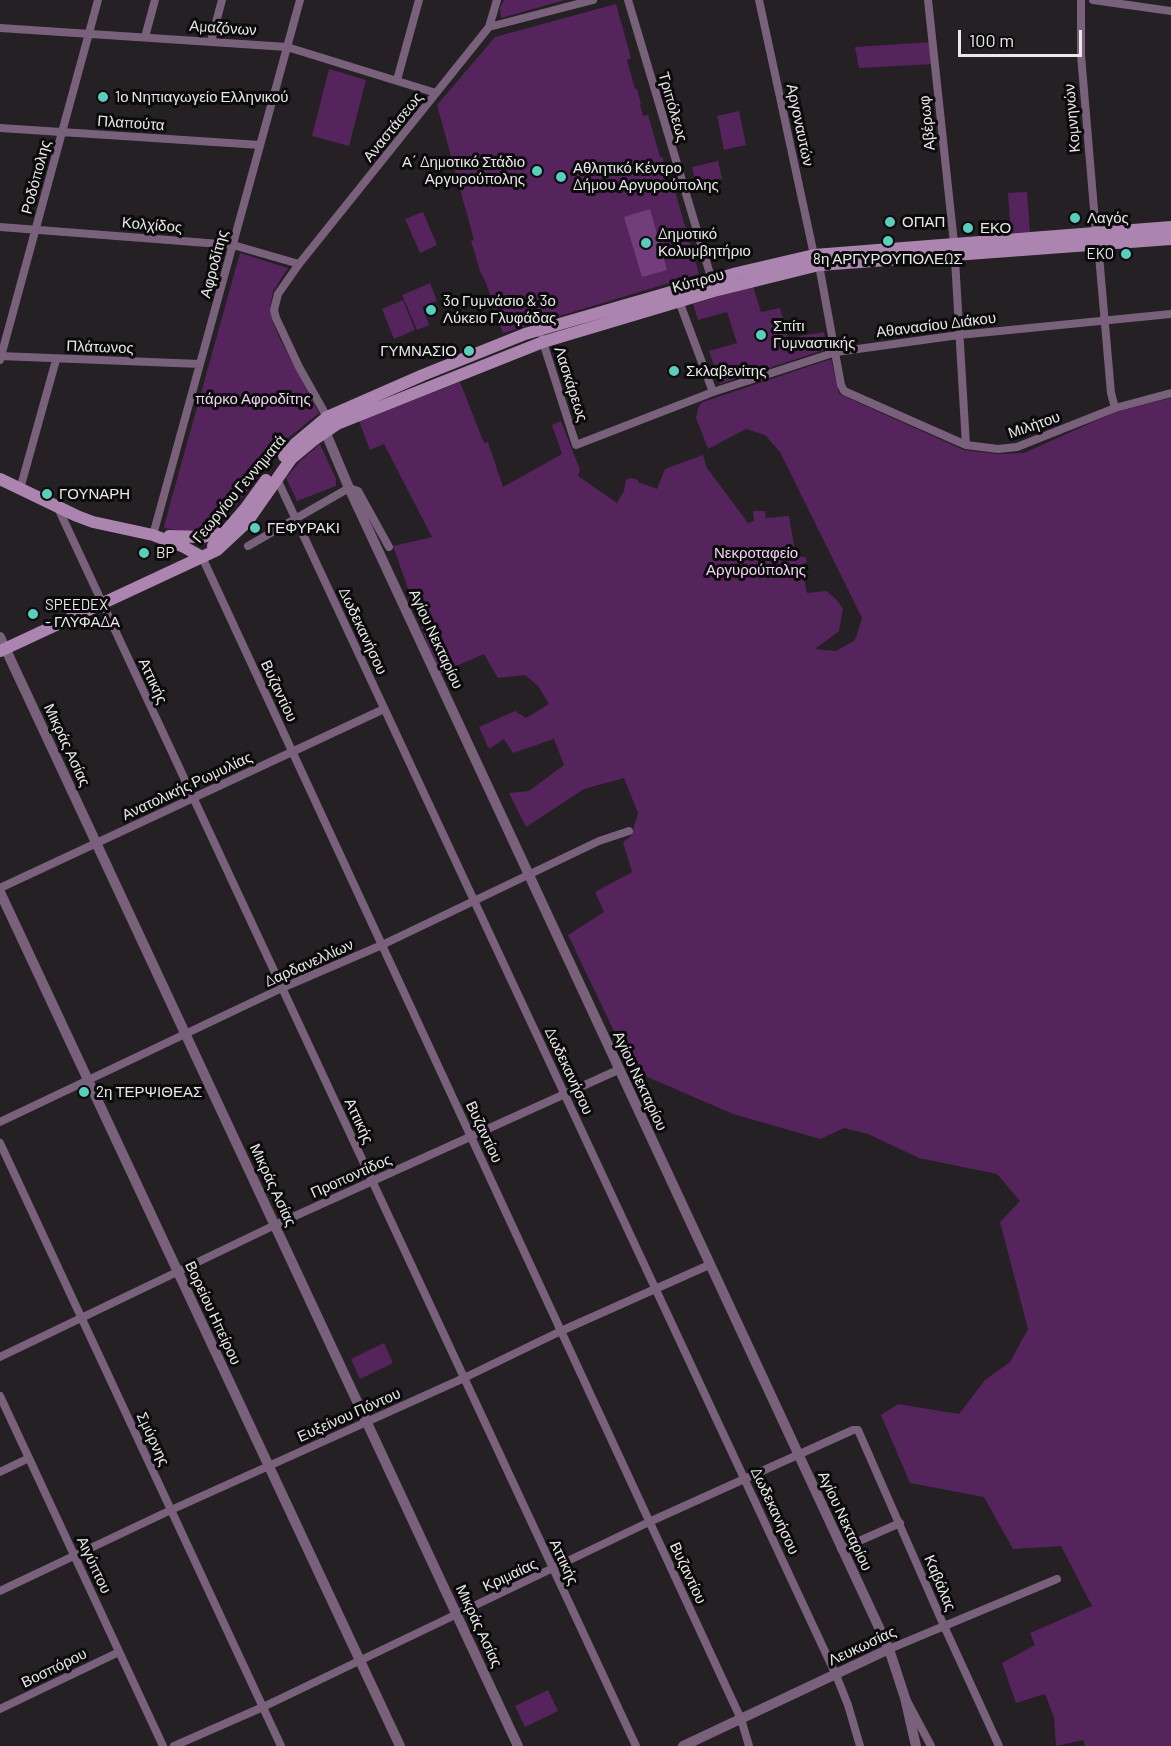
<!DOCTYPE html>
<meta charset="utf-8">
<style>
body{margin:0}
#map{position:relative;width:1171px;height:1746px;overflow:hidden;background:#242024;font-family:Barlow,sans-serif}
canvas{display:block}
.scale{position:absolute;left:958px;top:30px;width:124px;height:27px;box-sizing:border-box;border:3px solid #eae8eb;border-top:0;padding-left:8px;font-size:18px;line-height:21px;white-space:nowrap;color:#eae8eb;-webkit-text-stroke:4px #0c0b0c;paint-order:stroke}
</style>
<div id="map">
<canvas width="1171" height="1746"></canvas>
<div class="scale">100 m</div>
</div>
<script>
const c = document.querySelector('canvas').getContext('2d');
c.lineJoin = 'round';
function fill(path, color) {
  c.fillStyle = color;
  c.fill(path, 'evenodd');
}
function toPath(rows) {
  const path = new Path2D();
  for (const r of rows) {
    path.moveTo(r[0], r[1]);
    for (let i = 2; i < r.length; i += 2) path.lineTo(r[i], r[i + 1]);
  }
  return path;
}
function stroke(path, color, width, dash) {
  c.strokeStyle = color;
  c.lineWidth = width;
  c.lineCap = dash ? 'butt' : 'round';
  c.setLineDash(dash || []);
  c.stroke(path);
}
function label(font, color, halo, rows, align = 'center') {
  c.font = font + ' Barlow,sans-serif';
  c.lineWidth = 6;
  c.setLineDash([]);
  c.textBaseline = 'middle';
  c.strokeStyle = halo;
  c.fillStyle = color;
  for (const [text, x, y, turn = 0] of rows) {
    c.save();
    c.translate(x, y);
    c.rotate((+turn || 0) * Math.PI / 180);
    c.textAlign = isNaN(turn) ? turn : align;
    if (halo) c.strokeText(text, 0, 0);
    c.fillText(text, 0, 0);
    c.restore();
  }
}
fill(toPath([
 [504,0,565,0,501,18,500,8],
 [616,4,631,58,627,60,635,89,637,89,641,104,640,104,643,116,648,115,660,157,662,156,665,166,663,167,669,189,674,188,699,274,503,333,486,283,480,271,471,241,474,240,437,105,495,37],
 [932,42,934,64,859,68,855,47],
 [329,69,366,80,349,146,312,136],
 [739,111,746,145,724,150,717,116],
 [718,161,722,179,696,185,692,167],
 [1027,192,1030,232,1011,233,1008,193],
 [423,212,437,245,420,253,405,219],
 [240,253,288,268,273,291,270,308,273,322,279,337,319,413,287,439,237,504,219,523,205,529,192,531,181,531,165,528,164,526],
 [430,283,437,301,422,307,429,325,417,330,402,295],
 [753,286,761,312,780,308,788,338,824,332,827,349,720,384,709,351,737,343,727,312,698,320,693,304],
 [403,300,415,330,394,339,382,309],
 [831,359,839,394,964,450,997,454,1024,453,1115,412,1171,398,1171,1746,1085,1746,1083,1740,1056,1746,1054,1717,1045,1694,1016,1703,1002,1663,1035,1645,1030,1633,1092,1606,1061,1546,1013,1549,984,1497,910,1483,881,1415,898,1404,959,1414,985,1380,1010,1362,1028,1329,1000,1222,1020,1201,997,1174,919,1158,868,1134,844,1128,820,1139,733,1114,643,1075,636,1077,568,935,604,912,595,892,632,872,623,842,631,836,638,813,624,778,584,789,526,827,509,793,529,791,564,765,554,739,513,753,504,739,489,749,479,727,515,711,526,718,549,704,538,686,525,675,498,678,484,654,438,674,393,546,432,537,384,444,370,450,359,421,460,382,484,443,488,442,503,487,562,454,552,425,561,421,580,470,578,476,617,503,624,491,626,480,631,478,638,480,638,482,657,489,665,469,703,455,707,468,748,523,754,521,753,511,765,511,766,518,789,516,796,557,805,557,807,562,801,565,807,593,826,591,836,599,843,609,839,631,815,649,836,651,855,640,862,618,780,452,765,435,746,429,708,449,696,418,699,406,703,402],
 [320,444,336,479,336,486,297,501,286,478,301,460],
 [384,1343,393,1363,360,1379,351,1359],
 [548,1690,558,1711,525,1727,515,1706]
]), '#56245c');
fill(toPath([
 [650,209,667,270,642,277,624,217]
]), '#733c7a');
stroke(toPath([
 [628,0,713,284],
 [759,0,814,255],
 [928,0,954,243,966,445],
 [1081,0,1081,55,1096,233],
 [1093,0,1171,11],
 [489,27,593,0],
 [0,28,287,47,436,93],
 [145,37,155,0],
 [211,41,222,0],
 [397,80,419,0],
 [0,128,260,145],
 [0,227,233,245,299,264],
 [1098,244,1111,393,1115,408],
 [819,265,841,385,844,391,966,445,998,449,1017,447,1115,408,1171,393],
 [679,301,713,392],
 [542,339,576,445,713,392,836,352,959,335,1171,314],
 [0,356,200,364],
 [0,360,98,0],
 [327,417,299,367,276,318,274,310,278,294,299,264,489,27,497,0],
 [277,479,836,1675,848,1705,860,1746],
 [20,489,56,360],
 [58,508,636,1746],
 [153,535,300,0],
 [248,546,349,488,358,491,389,547],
 [202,557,741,1719,749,1746],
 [0,888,384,709],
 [0,1122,282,988,382,945,599,841,629,831],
 [0,1143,281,1746],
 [0,1357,275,1225,618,1070],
 [0,1396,163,1746],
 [0,1472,29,1458],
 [841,1549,900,1523],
 [0,1591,171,1510,464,1378,561,1331,709,1265],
 [889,1649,1057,1579],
 [907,1701,931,1746],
 [0,1709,119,1652],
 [174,1746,263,1707,649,1522,853,1430,858,1430,944,1626,999,1746]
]), '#79617c', 8);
stroke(toPath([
 [326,425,325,431,349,488,889,1649,905,1698,916,1746],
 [0,637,518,1746],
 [0,892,400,1746],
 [683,1746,889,1649]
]), '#79617c', 10);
stroke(toPath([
 [284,456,296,443,327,417,423,375,525,334,737,273,814,255,1171,227],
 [0,479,77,516,93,522,153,535,184,547,202,557],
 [169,536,203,537,226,530],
 [213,546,245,509,266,480],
 [0,651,217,550,247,522,291,459,315,439,337,424,543,342,714,291,819,265,1171,239]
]), '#ac84b0', 12);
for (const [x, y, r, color] of [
 [103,97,6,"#5acebd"],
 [537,171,6,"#5acebd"],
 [561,177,6,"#5acebd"],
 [1075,218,6,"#5acebd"],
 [890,222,6,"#5acebd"],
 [968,228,6,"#5acebd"],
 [888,241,6,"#5acebd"],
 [646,243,6,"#5acebd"],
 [1126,254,6,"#5acebd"],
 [431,310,6,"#5acebd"],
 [761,335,6,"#5acebd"],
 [469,351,6,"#5acebd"],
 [674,371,6,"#5acebd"],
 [47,494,6,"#5acebd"],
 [255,528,6,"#5acebd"],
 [144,553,6,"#5acebd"],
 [33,614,6,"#5acebd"],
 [84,1092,6,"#5acebd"]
]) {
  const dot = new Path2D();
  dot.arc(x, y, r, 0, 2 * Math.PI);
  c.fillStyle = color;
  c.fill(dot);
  stroke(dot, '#0c0b0c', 2);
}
label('15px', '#eae8eb', '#0c0b0c', [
 ["Αμαζόνων",223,28,4],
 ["Τριπόλεως",673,107,74],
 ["Κομνηνών",1072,118,-95],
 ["Πλαπούτα",131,123,4],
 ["Αβέρωφ",927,123,-96],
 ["Αργοναυτών",800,125,78],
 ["Αναστάσεως",393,127,-51],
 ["Ροδόπολης",36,177,-75],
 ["Κολχίδος",152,225,5],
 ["Αφροδίτης",214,264,-75],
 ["Κύπρου",698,281,-15],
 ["Αθανασίου Διάκου",936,325,-7],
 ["Πλάτωνος",100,347,2],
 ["Λασκάρεως",571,384,72],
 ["Μιλήτου",1034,425,-19],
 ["Γεωργίου Γεννηματά",239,489,-50],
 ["Δωδεκανήσου",363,631,65],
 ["Αγίου Νεκταρίου",436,639,65],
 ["Αττικής",153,681,65],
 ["Βυζαντίου",279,691,65],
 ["Μικράς Ασίας",67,745,65],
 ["Ανατολικής Ρωμυλίας",187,786,-25],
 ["Δαρδανελλίων",309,963,-24],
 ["Δωδεκανήσου",569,1071,65],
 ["Αγίου Νεκταρίου",640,1081,65],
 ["Αττικής",359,1121,65],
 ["Βυζαντίου",484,1132,65],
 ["Προποντίδος",351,1176,-24],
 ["Μικράς Ασίας",273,1185,65],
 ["Βορείου Ηπείρου",213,1313,65],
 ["Ευξείνου Πόντου",349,1415,-24],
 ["Σμύρνης",153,1439,65],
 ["Δωδεκανήσου",775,1511,65],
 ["Αγίου Νεκταρίου",845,1521,65],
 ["Αττικής",564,1562,65],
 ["Αιγύπτου",94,1565,65],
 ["Βυζαντίου",688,1573,65],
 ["Κριμαίας",510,1575,-25],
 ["Καβάλας",940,1583,67],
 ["Μικράς Ασίας",479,1626,65],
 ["Λευκωσίας",862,1646,-25],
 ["Βοσπόρου",54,1668,-26]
]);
label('15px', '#eae8eb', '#0c0b0c', [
 ["1ο Νηπιαγωγείο Ελληνικού",115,97],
 ["Α΄ Δημοτικό Στάδιο",525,162,"right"],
 ["Αργυρούπολης",525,179,"right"],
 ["Αθλητικό Κέντρο",573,168],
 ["Δήμου Αργυρούπολης",573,185],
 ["Λαγός",1087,218],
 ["ΟΠΑΠ",902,222],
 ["ΕΚΟ",980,228],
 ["Δημοτικό",658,234],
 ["Κολυμβητήριο",658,251],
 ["EKO",1114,254,"right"],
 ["8η ΑΡΓΥΡΟΥΠΟΛΕΩΣ",888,259,"center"],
 ["3ο Γυμνάσιο & 3ο",443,301],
 ["Λύκειο Γλυφάδας",443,318],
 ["Σπίτι",773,326],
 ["Γυμναστικής",773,343],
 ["ΓΥΜΝΑΣΙΟ",457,351,"right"],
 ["Σκλαβενίτης",686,371],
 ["ΓΟΥΝΑΡΗ",59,494],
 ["ΓΕΦΥΡΑΚΙ",267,528],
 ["BP",156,553],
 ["SPEEDEX",45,605],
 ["- ΓΛΥΦΑΔΑ",45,622],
 ["2η ΤΕΡΨΙΘΕΑΣ",96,1092]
], 'left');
label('15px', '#f3d3f6', '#0c0b0c', [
 ["πάρκο Αφροδίτης",253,399],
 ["Νεκροταφείο",756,553],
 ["Αργυρούπολης",756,570]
]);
</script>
